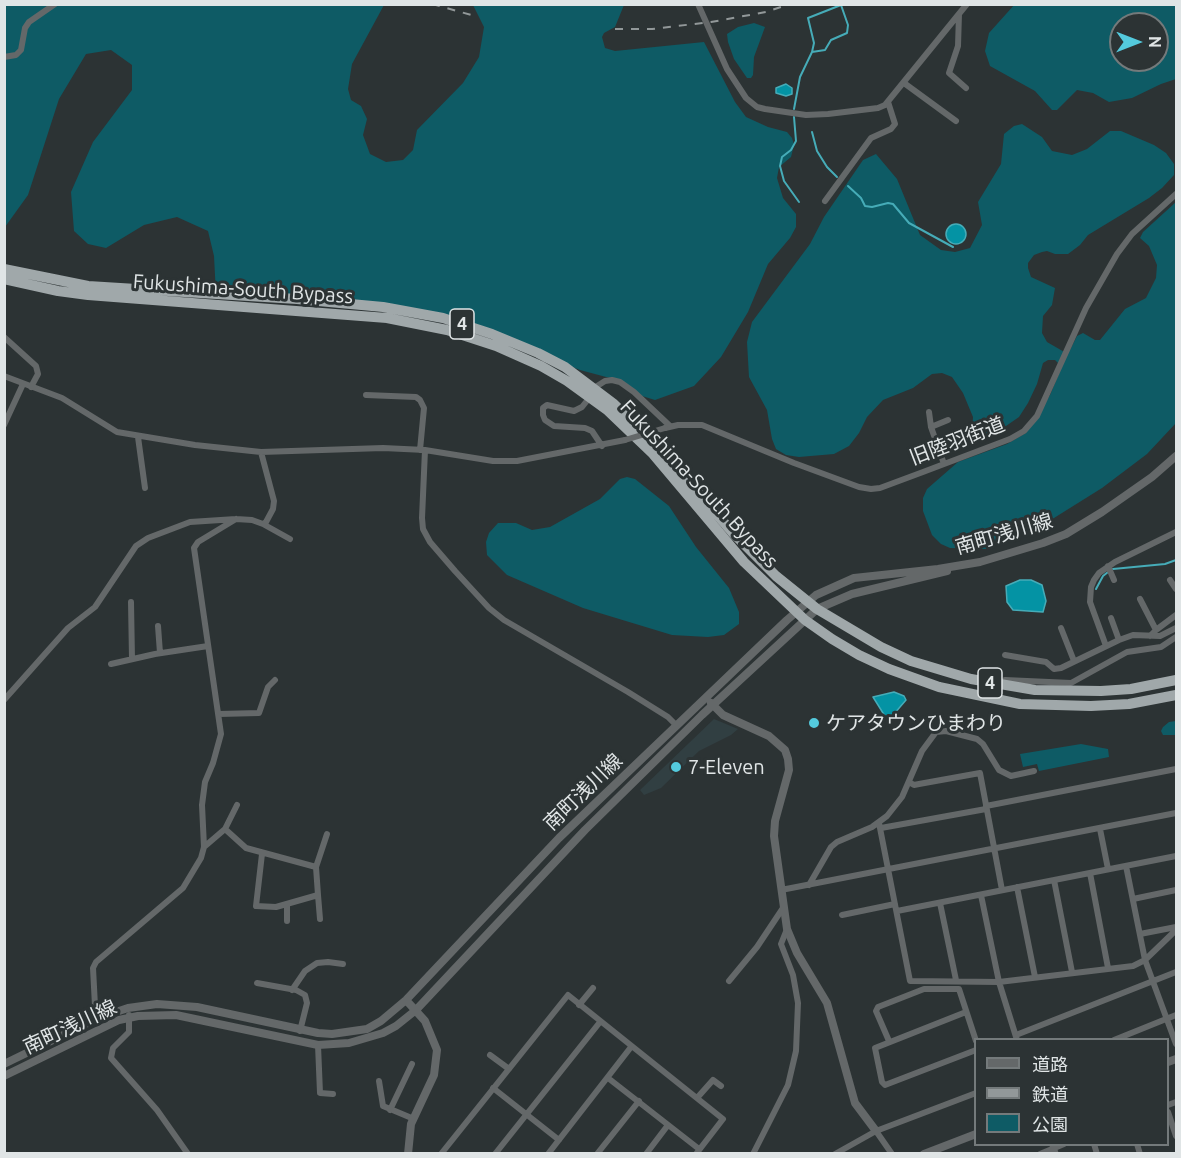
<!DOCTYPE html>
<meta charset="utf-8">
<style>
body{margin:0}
#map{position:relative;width:1181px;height:1158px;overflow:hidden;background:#2c3334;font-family:Ubuntu,"Noto Sans JP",sans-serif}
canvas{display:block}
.frame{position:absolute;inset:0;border:6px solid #e0e5e6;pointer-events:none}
.legend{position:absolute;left:974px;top:1038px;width:195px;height:108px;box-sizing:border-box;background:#2c3334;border:2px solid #747a7b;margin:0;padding:8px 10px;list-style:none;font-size:18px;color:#e0e5e6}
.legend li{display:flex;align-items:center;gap:12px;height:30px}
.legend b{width:30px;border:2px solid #747a7b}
.north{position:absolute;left:1109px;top:12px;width:60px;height:60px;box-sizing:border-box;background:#2c3334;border:2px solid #747a7b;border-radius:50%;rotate:90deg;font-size:16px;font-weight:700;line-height:24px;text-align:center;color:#e0e5e6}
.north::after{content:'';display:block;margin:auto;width:21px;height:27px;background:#54cadd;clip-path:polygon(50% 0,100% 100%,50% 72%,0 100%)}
</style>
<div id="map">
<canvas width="1181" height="1158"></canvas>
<div class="frame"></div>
<ul class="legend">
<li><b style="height:8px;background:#646869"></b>道路</li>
<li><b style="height:8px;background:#929899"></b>鉄道</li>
<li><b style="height:16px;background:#0e5b65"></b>公園</li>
</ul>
<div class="north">N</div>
</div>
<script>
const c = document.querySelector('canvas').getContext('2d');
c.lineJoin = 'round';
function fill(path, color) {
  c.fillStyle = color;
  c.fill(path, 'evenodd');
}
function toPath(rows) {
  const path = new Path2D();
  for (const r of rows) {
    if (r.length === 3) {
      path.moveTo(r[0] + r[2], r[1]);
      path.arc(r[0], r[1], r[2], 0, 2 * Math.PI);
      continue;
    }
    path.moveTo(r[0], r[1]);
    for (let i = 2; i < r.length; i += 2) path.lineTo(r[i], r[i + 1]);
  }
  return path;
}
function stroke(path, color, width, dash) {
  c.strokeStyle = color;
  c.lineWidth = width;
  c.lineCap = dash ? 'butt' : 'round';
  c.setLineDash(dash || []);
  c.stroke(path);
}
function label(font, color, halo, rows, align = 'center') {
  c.font = font + ' Ubuntu,"Noto Sans JP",sans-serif';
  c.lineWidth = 6;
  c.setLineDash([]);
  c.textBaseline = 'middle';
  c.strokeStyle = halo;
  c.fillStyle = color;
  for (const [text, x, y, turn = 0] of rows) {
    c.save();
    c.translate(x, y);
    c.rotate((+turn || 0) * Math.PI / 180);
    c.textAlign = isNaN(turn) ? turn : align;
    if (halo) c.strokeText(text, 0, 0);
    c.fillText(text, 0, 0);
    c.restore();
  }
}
fill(toPath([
 [714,719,738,729,731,735,699,751,661,788,644,795,640,790]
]), '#313f42');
fill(toPath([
 [1015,4,1176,5,1176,79,1161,84,1132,98,1109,102,1093,93,1077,90,1057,110,1052,110,1035,91,990,66,985,51,989,33],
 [1121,24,1157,24,1157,60,1121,60],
 [5,5,384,5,352,64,348,89,351,100,361,106,367,119,363,135,370,154,386,162,403,160,413,150,417,130,463,83,479,57,484,27,473,5,624,5,615,27,604,33,602,37,605,48,615,51,704,42,735,102,746,117,768,127,787,132,792,138,794,145,791,157,779,167,777,178,783,198,796,214,796,227,790,238,768,264,748,312,721,357,694,386,655,400,642,396,621,381,580,370,492,335,419,312,216,295,214,256,208,231,177,217,144,225,106,248,88,244,74,231,71,192,93,142,132,90,132,65,111,50,86,54,59,99,28,195,5,227],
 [754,23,765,27,754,57,753,75,751,78,747,78,734,59,728,42,727,34,738,27],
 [1022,124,1042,137,1052,151,1072,155,1087,149,1110,131,1121,131,1154,145,1166,153,1174,164,1174,175,1162,188,1149,198,1088,235,1080,245,1068,254,1055,254,1047,251,1042,252,1034,255,1028,263,1028,268,1031,277,1055,288,1052,305,1043,316,1042,333,1047,342,1066,353,1070,350,1077,336,1083,333,1095,340,1100,340,1125,309,1146,298,1156,278,1157,265,1149,246,1140,238,1143,232,1176,202,1176,423,1147,454,1102,488,1054,518,986,549,950,548,941,544,932,535,923,511,923,498,927,489,958,462,1007,444,1026,433,1050,395,1061,369,1059,364,1055,360,1048,360,1043,363,1037,384,1028,403,1019,417,1006,426,980,437,972,433,973,417,963,393,952,377,942,373,932,374,913,388,883,400,867,417,859,433,849,446,834,454,799,457,786,455,776,449,772,439,767,410,749,377,747,342,752,322,810,244,824,217,863,160,876,154,897,179,920,235,941,250,955,252,970,248,982,225,978,202,1001,164,1004,134,1014,126],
 [627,477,635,479,669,506,696,547,729,588,739,612,739,624,724,635,708,637,672,635,583,608,507,575,487,555,486,542,489,533,498,523,516,523,532,530,550,527,600,499,620,479],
 [1176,721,1176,735,1163,735,1161,731,1163,727,1169,722],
 [1081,744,1108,749,1109,757,1039,771,1037,764,1023,767,1020,754]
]), '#0e5b65');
const water = toPath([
 [786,84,792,88,792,94,786,96,776,93,776,88,786,84],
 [956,234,10],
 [1020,580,1031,580,1042,585,1046,601,1043,612,1013,610,1007,602,1006,586,1020,580],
 [894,692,904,696,906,700,888,721,873,697,894,692]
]);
fill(water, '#0493a4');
stroke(water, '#46acb8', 1.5);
stroke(toPath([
 [794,109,800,77,812,52,814,43,808,18,841,5,848,25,847,33,831,40,825,50,812,52],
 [794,117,796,141,791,150,782,157,780,166,784,181,799,202],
 [812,132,817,151,827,167,837,177],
 [848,186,861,198,865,206,872,207,888,203,893,204,909,223,953,247],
 [1113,569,1165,564,1176,560],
 [1096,589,1103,576,1108,572]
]), '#46acb8', 2);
stroke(toPath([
 [698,4,727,69,746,98,757,107,765,109,806,115,828,114,878,108,885,105,967,4],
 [959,14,958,46,949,73,966,88],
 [4,57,16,55,21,50,25,28,29,22,55,4],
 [904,83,956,121],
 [825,201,871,138,891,129,895,124,888,102],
 [4,337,36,366,38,374,31,387],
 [4,376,62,398,117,432,195,445,261,452],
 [594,388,605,381,612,380,620,382,634,392,670,426],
 [366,395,416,397,420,400,424,408,420,450],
 [590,397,582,407,574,411,547,405,543,408,543,415,545,420,554,426,585,428,592,431,602,446],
 [929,412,931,427,944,464],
 [4,425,23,384],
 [931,427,948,420],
 [665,428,678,425,702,425,794,463,859,487,871,489,880,488,923,472,1010,439,1024,431,1037,416,1086,308,1117,254,1132,234,1176,194],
 [138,437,145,488],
 [425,450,422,518,423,529,430,542,455,571,489,608,504,620,628,692,668,717,677,726],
 [263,524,290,539],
 [1108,566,1114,580],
 [1170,580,1176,589],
 [1140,599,1156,630,1150,636],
 [131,602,132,659],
 [1111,618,1119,640],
 [158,626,160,653],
 [1061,628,1074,661],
 [1156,630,1176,615],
 [1106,646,1090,602,1091,587,1094,580,1099,573,1115,562,1176,532],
 [1005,655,1046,662,1054,669,1061,668,1119,640,1133,635,1160,636,1176,628],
 [111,664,155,654,208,646],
 [1005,680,1071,683,1127,652,1161,647,1176,637],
 [4,700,68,628,95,607,136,546,148,538,190,522,236,519,252,520,263,524,266,522,273,509,274,501,261,452,383,448,425,450,493,461,517,461,625,440],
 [219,714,259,713,268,687,275,680],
 [909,782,914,785,919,784,980,773,1002,890],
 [986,806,1176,769],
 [879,823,910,981,999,982,1133,966,1145,960,1176,930],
 [881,828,986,809],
 [225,829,237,805],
 [1100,829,1108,869],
 [204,847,225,829,246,848,316,867,318,895,276,907,256,906,262,854],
 [1126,866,1145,960,1176,1044],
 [316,867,327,834],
 [1090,873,1108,968],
 [1054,880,1072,972],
 [809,885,831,847,837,842,872,827,887,816,902,797,922,751,936,732,946,731,977,739,983,744,999,770,1011,776,1034,771],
 [1017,887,1035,977],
 [781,890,1176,813],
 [318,895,320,919],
 [981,895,999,982,1017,1040],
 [1133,899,1176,890],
 [940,903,956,980],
 [287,904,287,921],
 [897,911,1176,856],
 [842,915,895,904],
 [1140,934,1176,927],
 [729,981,757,947,783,908],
 [257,983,296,990,305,995,307,1003,300,1031],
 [292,990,305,971,317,963,328,962,343,964],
 [579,1005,593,988],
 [966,1012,875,1048,882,1082,885,1085,976,1050],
 [129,1015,129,1032,113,1048,111,1058,157,1110,188,1154],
 [98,1018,95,1006,93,968,96,962,183,888,201,858,204,847,202,805,205,782,213,763,221,734,194,548,198,542,236,519],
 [1016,1035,1176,972],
 [1114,1040,1176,1015],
 [889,1041,876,1011,878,1007,924,989,959,989,976,1041],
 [318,1045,320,1093,333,1094],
 [490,1055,509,1069],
 [608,1078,699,1149],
 [379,1081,383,1106,414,1119],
 [493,1088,559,1140],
 [697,1098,713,1080,721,1086],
 [1168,1105,1176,1102],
 [390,1110,412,1064],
 [1168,1112,1176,1136],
 [876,1131,892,1154],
 [1052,1144,1056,1154],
 [1094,1144,1097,1154],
 [1137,1144,1140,1154],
 [441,1154,568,995,723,1119,696,1154],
 [495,1154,600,1022],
 [548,1154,631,1047],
 [597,1154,639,1101],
 [646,1154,668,1125],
 [753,1154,788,1085,796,1051,798,1003,793,975,781,944,787,929],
 [835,1154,876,1131,976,1093],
 [1040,1154,1064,1144]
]), '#646869', 6);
stroke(toPath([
 [711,703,723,715,769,736,785,750,788,759,789,770,775,821,774,836,787,929,797,953,827,1003,855,1103,876,1131],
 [406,1000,425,1021,437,1050,434,1075,411,1124,408,1154],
 [1168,1062,1176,1059],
 [4,1064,98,1018,128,1008,157,1004,197,1007,318,1033,332,1034,367,1029,381,1021,406,1000,559,838,787,620,816,595,854,578,938,569,980,562,1043,543,1066,534,1102,512,1152,477,1176,456],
 [4,1076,119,1020,138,1016,176,1015,318,1045,349,1043,383,1033,396,1026,416,1010,585,830,702,715,817,609,852,594,947,571],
 [924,1154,976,1134]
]), '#646869', 8);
stroke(toPath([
 [4,269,88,286,297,299,383,307,443,318,492,334,538,353,565,367,614,404,660,448,733,533,776,576,817,609,881,647,911,661,971,679,1035,690,1101,691,1131,689,1176,680],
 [4,279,58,291,88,295,387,318,447,330,496,346,541,366,567,381,607,410,653,454,744,562,805,620,832,639,859,655,889,669,939,687,1020,704,1091,706,1129,704,1176,695]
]), '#a0a8aa', 10);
stroke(toPath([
 [432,4,475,16],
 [615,29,652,29,711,22,766,12,790,4]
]), '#929899', 2, [8, 8]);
stroke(toPath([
 [625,440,665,428]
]), '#646869', 6);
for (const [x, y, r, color] of [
 [814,723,6,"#54cadd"],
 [676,767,6,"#54cadd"]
]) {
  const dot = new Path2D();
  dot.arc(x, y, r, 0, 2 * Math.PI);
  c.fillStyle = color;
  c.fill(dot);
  stroke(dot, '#2c3334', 2);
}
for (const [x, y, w] of [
 [462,324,24],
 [990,683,24]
]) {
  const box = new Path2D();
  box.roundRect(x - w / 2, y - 15, w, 30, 4.5);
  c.fillStyle = '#2c3334';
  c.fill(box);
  stroke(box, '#e0e5e6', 1.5);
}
label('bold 18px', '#e0e5e6', null, [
 ["4",462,324],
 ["4",990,683]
]);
label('20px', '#e0e5e6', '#2c3334', [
 ["Fukushima-South Bypass",243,289,4],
 ["旧陸羽街道",957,441,-21],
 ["Fukushima-South Bypass",699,484,47],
 ["南町浅川線",1004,534,-16],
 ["南町浅川線",583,792,-44],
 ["南町浅川線",70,1027,-25]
]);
label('20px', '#e0e5e6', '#2c3334', [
 ["ケアタウンひまわり",826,723],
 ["7-Eleven",688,767]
], 'left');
</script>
